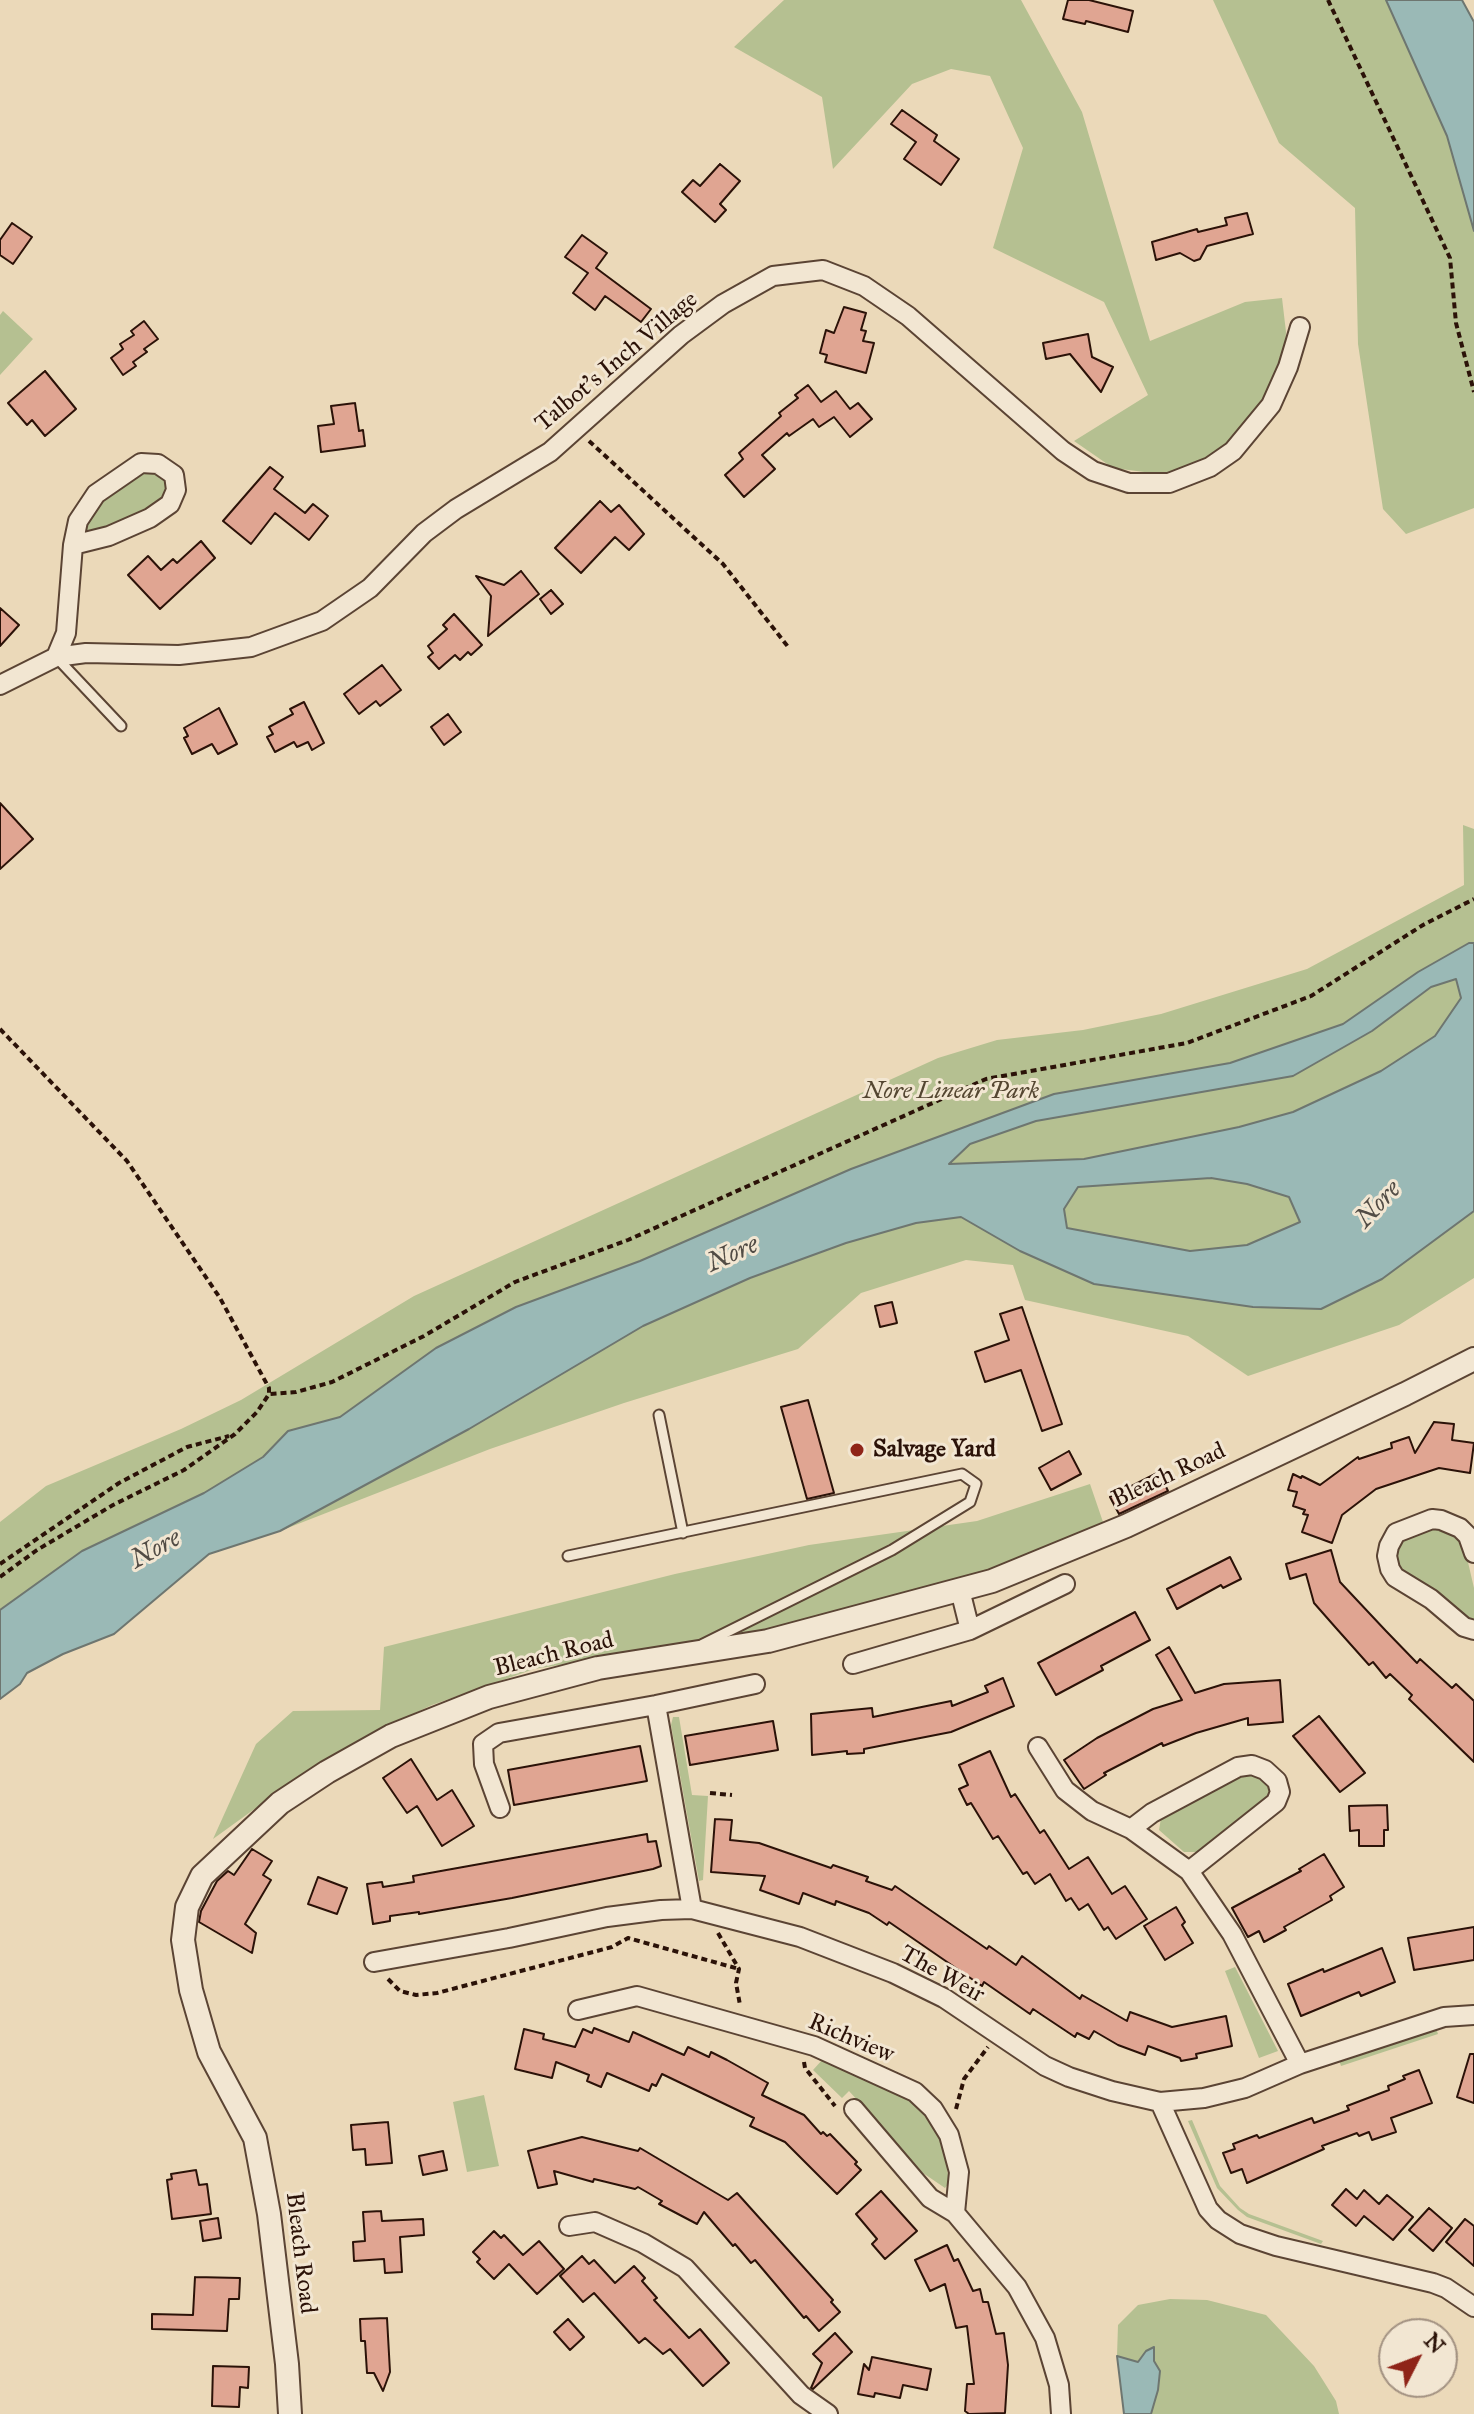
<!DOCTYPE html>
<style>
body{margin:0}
#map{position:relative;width:1474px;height:2414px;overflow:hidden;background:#ebd9b9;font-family:"IM FELL Great Primer",serif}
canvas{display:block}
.north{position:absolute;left:1378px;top:2318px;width:80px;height:80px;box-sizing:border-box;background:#f2e6d2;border:2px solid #a29181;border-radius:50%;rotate:48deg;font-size:22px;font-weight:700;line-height:32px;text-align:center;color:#2b1208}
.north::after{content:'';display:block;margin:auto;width:28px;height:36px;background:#8f2418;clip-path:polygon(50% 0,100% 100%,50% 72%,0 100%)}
</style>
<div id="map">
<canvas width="1474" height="2414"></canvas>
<div class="north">N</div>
</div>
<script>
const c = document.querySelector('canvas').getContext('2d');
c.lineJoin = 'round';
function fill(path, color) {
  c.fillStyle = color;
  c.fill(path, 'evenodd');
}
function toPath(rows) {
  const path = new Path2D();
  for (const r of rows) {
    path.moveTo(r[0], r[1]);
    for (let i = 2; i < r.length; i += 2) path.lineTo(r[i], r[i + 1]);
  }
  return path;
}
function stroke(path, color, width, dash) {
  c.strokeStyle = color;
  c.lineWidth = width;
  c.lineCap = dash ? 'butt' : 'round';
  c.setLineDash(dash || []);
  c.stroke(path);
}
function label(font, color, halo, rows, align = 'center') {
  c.font = font + ' "IM FELL Great Primer",serif';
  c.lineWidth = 6;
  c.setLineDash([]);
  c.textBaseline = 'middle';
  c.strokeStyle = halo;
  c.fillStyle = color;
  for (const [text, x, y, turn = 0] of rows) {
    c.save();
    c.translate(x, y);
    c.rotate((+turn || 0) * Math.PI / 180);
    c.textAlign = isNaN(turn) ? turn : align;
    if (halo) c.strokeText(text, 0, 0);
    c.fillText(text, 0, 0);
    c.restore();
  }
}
fill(toPath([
 [784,0,1021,0,1082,112,1150,341,1245,302,1282,298,1286,332,1285,353,1273,389,1219,456,1168,475,1113,468,1074,441,1148,395,1104,302,993,248,1023,148,990,76,951,69,912,84,833,169,822,97,734,47],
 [1213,0,1386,0,1447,136,1474,231,1474,508,1406,534,1383,509,1358,344,1355,208,1279,143],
 [3,311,33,339,0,375,0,315],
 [140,469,153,470,167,479,169,491,164,503,147,514,84,536,88,517,103,495],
 [1463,825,1474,829,1474,943,1418,972,1343,1024,1230,1063,1054,1094,640,1261,516,1307,436,1348,340,1417,288,1431,263,1457,204,1493,82,1551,0,1610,0,1522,46,1486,181,1429,241,1400,414,1296,938,1058,997,1040,1083,1030,1161,1014,1307,969,1464,885],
 [1456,978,1461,998,1435,1036,1381,1071,1293,1112,1239,1127,1084,1159,948,1164,970,1144,1036,1121,1293,1076,1372,1031,1432,987],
 [1211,1178,1247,1184,1289,1197,1301,1222,1247,1245,1190,1251,1067,1229,1064,1209,1078,1187],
 [1474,1211,1474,1278,1399,1325,1248,1376,1188,1336,1025,1300,1013,1265,966,1260,861,1293,798,1349,624,1403,490,1449,280,1531,469,1429,643,1326,750,1277,846,1243,916,1223,961,1217,1020,1251,1094,1284,1253,1307,1321,1309,1382,1279],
 [1090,1484,1103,1522,965,1580,769,1632,534,1669,432,1705,364,1737,278,1792,213,1839,256,1744,293,1711,380,1710,384,1647,675,1574,809,1545,977,1521],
 [1438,1526,1456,1533,1464,1545,1474,1588,1474,1620,1467,1618,1440,1593,1400,1569,1397,1558,1398,1547,1404,1539],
 [673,1717,679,1717,692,1795,708,1796,703,1880,699,1881,671,1725],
 [1250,1772,1269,1780,1273,1797,1197,1852,1184,1852,1159,1830,1161,1818,1241,1774],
 [1235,1967,1278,2051,1259,2058,1225,1971],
 [1436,2028,1438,2034,1341,2066,1339,2060],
 [823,2059,910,2100,924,2110,938,2134,946,2159,949,2183,945,2188,923,2173,849,2091,842,2098,813,2070],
 [484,2095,499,2166,467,2172,453,2102],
 [1192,2120,1220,2186,1240,2208,1249,2214,1323,2241,1321,2244,1247,2217,1238,2210,1217,2188,1188,2121],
 [1170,2299,1207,2300,1266,2315,1314,2366,1336,2401,1339,2414,1124,2414,1117,2356,1118,2325,1138,2305]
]), '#b5c091');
const water = toPath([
 [1386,0,1462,0,1474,22,1474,231,1447,136,1386,0],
 [1469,943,1474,943,1474,1211,1382,1279,1321,1309,1253,1307,1094,1284,1020,1251,961,1217,916,1223,846,1243,750,1278,643,1326,469,1429,280,1531,209,1554,114,1634,63,1654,27,1673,20,1684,0,1699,0,1610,82,1551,204,1493,263,1457,288,1431,340,1417,436,1348,516,1307,640,1261,851,1169,1054,1094,1230,1063,1343,1024,1418,972,1469,943],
 [1456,979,1461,998,1435,1036,1381,1071,1293,1112,1239,1127,1084,1159,949,1164,970,1144,1036,1121,1293,1076,1372,1031,1431,987,1456,979],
 [1211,1178,1247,1184,1289,1197,1300,1222,1247,1245,1190,1251,1067,1228,1064,1209,1078,1187,1211,1178],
 [1154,2347,1154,2361,1160,2371,1158,2390,1151,2414,1124,2414,1117,2356,1138,2362,1146,2351,1154,2347]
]);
fill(water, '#9ab9b6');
stroke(water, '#6e7670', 2);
const building = toPath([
 [1068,0,1089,0,1133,11,1128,32,1086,21,1085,24,1063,19,1068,0],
 [902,110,937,135,934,141,959,159,941,185,904,159,916,142,891,124,902,110],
 [720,164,740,181,720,204,726,210,715,222,682,192,693,180,700,186,720,164],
 [1247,213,1253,234,1207,246,1200,259,1194,261,1180,253,1156,260,1152,242,1197,229,1198,232,1227,225,1225,218,1247,213],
 [12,223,32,237,13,264,0,255,0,240,12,223],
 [582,235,607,253,596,268,651,309,641,322,605,296,595,310,573,293,588,273,565,257,582,235],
 [844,307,866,313,861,330,866,331,863,341,874,343,866,373,825,362,827,355,820,353,826,330,834,333,844,307],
 [144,321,158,339,144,349,147,352,133,362,136,366,123,375,111,358,123,349,120,344,134,335,131,331,144,321],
 [1088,334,1092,357,1113,367,1101,392,1070,354,1046,359,1043,343,1088,334],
 [45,371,76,409,45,436,32,420,27,425,8,403,45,371],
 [808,385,821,402,836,391,850,409,858,403,872,419,850,437,834,417,819,427,813,419,789,436,787,433,762,455,775,469,744,497,725,475,743,459,739,453,781,416,779,413,798,398,795,395,808,385],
 [355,403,359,431,363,430,365,446,321,452,318,426,334,424,331,406,355,403],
 [270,467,283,477,274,489,305,513,313,504,328,516,309,540,275,513,251,544,223,521,270,467],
 [600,501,611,512,619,505,644,534,629,550,615,537,581,573,555,548,600,501],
 [201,541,215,558,160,609,128,575,148,556,161,570,173,559,177,563,201,541],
 [521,571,539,594,488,636,491,596,476,576,504,585,521,571],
 [551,590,563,604,551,614,540,599,551,590],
 [0,608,19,625,0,646,0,608],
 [454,614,482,645,471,655,468,652,460,660,455,655,439,669,428,657,433,653,428,646,447,629,443,625,454,614],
 [382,665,401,690,380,706,376,701,359,714,344,694,382,665],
 [304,702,324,743,312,750,308,742,297,747,294,742,275,752,267,737,273,734,269,727,293,714,290,709,304,702],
 [219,708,237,744,218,754,212,744,192,754,184,738,188,736,184,728,219,708],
 [448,714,461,732,444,745,431,727,448,714],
 [0,803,33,839,0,869,0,803],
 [892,1302,897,1323,880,1327,875,1306,892,1302],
 [1022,1307,1062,1424,1042,1431,1021,1370,985,1382,975,1352,1009,1340,1000,1314,1022,1307],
 [808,1400,834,1493,807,1499,781,1407,808,1400],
 [1434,1422,1454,1424,1452,1440,1474,1443,1470,1473,1439,1468,1376,1489,1342,1515,1332,1543,1302,1532,1308,1515,1303,1514,1305,1510,1293,1506,1297,1492,1288,1490,1293,1474,1301,1478,1302,1476,1320,1485,1358,1457,1359,1459,1392,1448,1391,1443,1409,1437,1415,1453,1434,1422],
 [1069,1451,1081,1474,1051,1490,1039,1468,1069,1451],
 [1159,1472,1168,1491,1119,1514,1110,1497,1159,1472],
 [1331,1550,1340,1582,1386,1631,1417,1663,1420,1659,1452,1688,1456,1684,1474,1701,1474,1762,1409,1699,1412,1695,1390,1674,1386,1678,1373,1662,1369,1665,1336,1628,1314,1603,1306,1574,1290,1579,1286,1564,1331,1550],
 [1230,1557,1241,1579,1223,1588,1221,1585,1177,1609,1167,1589,1230,1557],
 [1135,1612,1150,1640,1101,1666,1103,1670,1056,1695,1038,1663,1135,1612],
 [1169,1647,1195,1693,1224,1684,1280,1680,1283,1722,1248,1725,1248,1718,1196,1733,1163,1746,1162,1743,1104,1773,1106,1775,1084,1789,1064,1760,1097,1738,1153,1709,1182,1700,1156,1655,1169,1647],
 [1003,1678,1014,1706,951,1732,864,1749,864,1753,847,1754,847,1751,812,1755,811,1714,872,1708,873,1717,951,1701,952,1706,988,1692,985,1686,1003,1678],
 [1319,1716,1365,1773,1340,1792,1293,1736,1319,1716],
 [773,1721,778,1750,690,1765,685,1736,773,1721],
 [640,1746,647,1781,514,1805,508,1770,640,1746],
 [990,1751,1011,1797,1015,1794,1040,1833,1044,1830,1069,1869,1088,1857,1112,1894,1125,1886,1147,1919,1116,1939,1108,1927,1104,1930,1088,1904,1079,1910,1071,1898,1066,1901,1050,1874,1035,1884,1027,1872,1023,1874,998,1836,993,1839,971,1803,967,1805,959,1789,968,1785,959,1765,990,1751],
 [411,1759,437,1800,452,1790,474,1826,442,1846,417,1806,407,1813,383,1778,411,1759],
 [1387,1805,1388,1830,1384,1830,1384,1846,1359,1846,1359,1830,1350,1831,1349,1806,1387,1805],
 [715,1819,732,1820,730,1840,759,1843,831,1868,833,1865,868,1877,866,1881,892,1890,895,1886,987,1949,989,1946,1016,1965,1022,1956,1080,1999,1082,1995,1127,2021,1130,2012,1172,2027,1226,2016,1232,2046,1196,2054,1197,2058,1181,2061,1180,2058,1148,2046,1145,2055,1118,2045,1094,2031,1089,2039,1077,2033,1075,2037,1033,2009,1030,2014,984,1982,982,1986,889,1922,887,1925,869,1913,836,1901,835,1905,803,1893,799,1904,760,1890,765,1876,711,1872,715,1819],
 [647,1834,648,1842,656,1841,661,1866,653,1869,512,1898,419,1914,419,1912,390,1916,390,1921,373,1924,367,1884,382,1882,383,1887,414,1882,413,1876,647,1834],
 [252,1849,272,1861,263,1875,271,1880,245,1924,256,1933,252,1953,199,1922,201,1911,217,1881,228,1871,234,1875,252,1849],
 [1324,1854,1344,1887,1330,1896,1332,1900,1284,1927,1286,1930,1264,1942,1259,1931,1248,1937,1232,1908,1301,1871,1299,1869,1324,1854],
 [318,1877,347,1888,337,1914,308,1904,318,1877],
 [1176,1907,1185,1922,1182,1925,1193,1943,1165,1960,1144,1926,1176,1907],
 [1474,1927,1474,1960,1414,1970,1408,1938,1474,1927],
 [1382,1948,1395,1982,1361,1996,1359,1992,1301,2016,1288,1984,1323,1969,1324,1972,1382,1948],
 [594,2028,629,2042,633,2032,684,2055,688,2047,709,2057,711,2052,727,2060,768,2083,762,2095,804,2115,821,2134,823,2132,827,2136,830,2134,857,2162,855,2164,861,2170,837,2194,785,2142,750,2126,754,2118,662,2074,656,2086,652,2084,649,2091,607,2073,601,2087,587,2081,589,2075,556,2062,552,2078,515,2069,524,2029,544,2034,543,2039,575,2047,583,2029,592,2033,594,2028],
 [1470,2054,1474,2054,1474,2103,1457,2097,1470,2054],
 [1419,2070,1432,2103,1391,2118,1396,2132,1372,2140,1369,2132,1359,2136,1357,2133,1322,2146,1324,2149,1247,2183,1242,2169,1231,2173,1223,2153,1235,2149,1233,2144,1257,2135,1259,2138,1312,2118,1314,2123,1349,2110,1347,2106,1389,2090,1388,2086,1405,2079,1403,2076,1419,2070],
 [388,2122,392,2163,366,2165,365,2149,353,2150,351,2125,388,2122],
 [582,2137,638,2151,640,2148,728,2200,737,2193,833,2300,831,2302,840,2312,819,2331,806,2316,804,2318,755,2260,751,2263,735,2244,733,2246,704,2212,697,2224,659,2204,662,2201,638,2187,635,2189,594,2179,593,2182,554,2171,557,2184,538,2188,528,2151,582,2137],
 [443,2151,447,2170,423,2175,419,2156,443,2151],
 [196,2170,199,2185,207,2184,211,2214,172,2219,167,2180,172,2179,171,2174,196,2170],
 [1346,2189,1357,2199,1364,2190,1379,2204,1387,2195,1413,2217,1393,2240,1364,2216,1356,2226,1332,2205,1346,2189],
 [881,2191,917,2231,885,2259,872,2244,877,2239,856,2214,881,2191],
 [1429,2208,1452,2228,1433,2251,1409,2230,1429,2208],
 [381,2211,382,2221,423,2219,424,2235,400,2237,402,2272,385,2273,384,2259,354,2261,353,2242,365,2241,363,2212,381,2211],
 [218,2218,221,2238,203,2241,200,2221,218,2218],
 [1465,2219,1474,2226,1474,2266,1446,2242,1465,2219],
 [494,2231,501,2238,504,2235,523,2255,539,2241,564,2269,537,2294,509,2264,494,2279,477,2262,480,2259,473,2252,494,2231],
 [947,2245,954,2261,958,2259,973,2291,980,2289,983,2302,988,2302,996,2334,1004,2333,1008,2365,1005,2413,969,2414,965,2411,967,2384,974,2384,967,2326,956,2328,945,2284,930,2291,915,2260,947,2245],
 [582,2256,589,2264,594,2260,615,2283,634,2266,645,2278,642,2281,657,2298,654,2300,689,2338,700,2329,729,2363,703,2386,670,2349,663,2354,645,2338,639,2343,594,2293,583,2302,560,2276,582,2256],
 [195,2277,240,2278,239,2299,229,2299,227,2331,152,2329,152,2314,193,2315,195,2277],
 [387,2318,390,2372,383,2391,374,2373,367,2373,365,2341,361,2341,360,2319,387,2318],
 [568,2319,584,2337,570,2350,554,2332,568,2319],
 [835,2333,852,2352,813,2389,811,2388,822,2363,813,2354,835,2333],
 [872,2357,931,2369,927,2390,903,2385,900,2398,875,2393,874,2397,858,2394,864,2364,869,2370,872,2357],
 [213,2366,249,2367,248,2388,240,2387,239,2407,212,2406,213,2366]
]);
fill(building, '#e0a592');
stroke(building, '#2b1208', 2);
const service = toPath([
 [56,657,121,726],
 [659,1415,683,1533],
 [568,1556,962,1474,976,1484,970,1502,892,1550,703,1644]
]);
const minor = toPath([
 [56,657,66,633,73,545,78,521,96,494,141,463,158,464,174,475,176,490,170,504,150,518,109,536,73,545],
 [0,685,56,657,86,653,179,655,251,647,322,621,370,588,424,533,456,509,550,452,681,335,723,304,773,276,823,270,864,286,908,316,1063,451,1093,471,1129,483,1169,483,1210,467,1233,451,1271,405,1288,367,1300,327],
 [1474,1553,1468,1536,1460,1528,1441,1520,1432,1519,1396,1533,1389,1546,1387,1556,1390,1569,1395,1577,1431,1599,1464,1627,1474,1630],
 [960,1590,970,1630],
 [853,1664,970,1630,1065,1584],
 [656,1705,692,1909],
 [1038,1747,1065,1790,1092,1811,1131,1829,1189,1871,1232,1934,1300,2064],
 [500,1808,484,1764,483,1744,499,1733,656,1705,755,1684],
 [1131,1829,1152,1813,1238,1767,1252,1765,1265,1770,1277,1781,1280,1792,1276,1802,1189,1871],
 [374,1962,509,1938,607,1917,661,1910,692,1909,800,1937,893,1973,944,1998,1045,2066,1069,2077,1112,2091,1160,2102,1204,2098,1245,2088,1300,2064,1444,2017,1474,2015],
 [578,2010,637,1996,814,2046,915,2092,933,2109,949,2135,959,2172,955,2213,1017,2287,1045,2338,1059,2385,1061,2414],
 [1160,2102,1208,2209,1218,2220,1240,2234,1276,2246,1433,2283,1446,2288,1474,2307],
 [854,2109,930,2198,955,2213],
 [569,2226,595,2222,643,2243,685,2268,801,2395,828,2414]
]);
const tertiary = toPath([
 [290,2414,287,2364,269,2214,255,2138,209,2052,191,1990,183,1940,187,1907,202,1876,280,1803,327,1772,391,1736,489,1697,598,1668,768,1641,992,1581,1126,1526,1405,1394,1474,1359]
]);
stroke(service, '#5b4434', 13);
stroke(minor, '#5b4434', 22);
stroke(tertiary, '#5b4434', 26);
stroke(toPath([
 [1328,0,1450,258,1456,323,1474,392],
 [589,441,723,564,789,648],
 [0,1029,127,1161,220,1298,269,1388,269,1394],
 [0,1564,119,1483,187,1447,229,1436],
 [0,1577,37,1550,113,1505,184,1470,235,1434,257,1412,269,1394,296,1392,332,1382,424,1336,515,1282,628,1240,986,1079,1187,1043,1311,996,1423,925,1474,899],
 [710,1793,732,1795],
 [718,1933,739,1969,736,1983,740,2005],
 [388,1979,400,1991,416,1995,437,1993,612,1947,628,1938,739,1969],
 [804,2062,805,2068,835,2106],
 [956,2109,964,2079,988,2047]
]), '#2b1208', 4, [6, 4]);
stroke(service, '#f2e6d2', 9);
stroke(minor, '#f2e6d2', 18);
stroke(tertiary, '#f2e6d2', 22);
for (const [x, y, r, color] of [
 [857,1450,8,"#8f2418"]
]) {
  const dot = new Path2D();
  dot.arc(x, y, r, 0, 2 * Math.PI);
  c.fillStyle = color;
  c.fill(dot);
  stroke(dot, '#f2e6d2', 3);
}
label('24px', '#2b1208', '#f2e6d2', [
 ["Talbot's Inch Village",617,362,-40],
 ["Bleach Road",1169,1476,-25],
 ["Bleach Road",554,1655,-14],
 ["The Weir",942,1975,29],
 ["Richview",851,2039,23],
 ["Bleach Road",300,2253,83]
]);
label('italic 24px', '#544631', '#f2e6d2', [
 ["Nore Linear Park",951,1092]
]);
label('bold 24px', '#2b1208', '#f2e6d2', [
 ["Salvage Yard",873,1450]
], 'left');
label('italic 26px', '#524c45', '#f2e6d2', [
 ["Nore",1379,1205,-47],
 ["Nore",733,1255,-24],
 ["Nore",156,1550,-29]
]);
</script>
